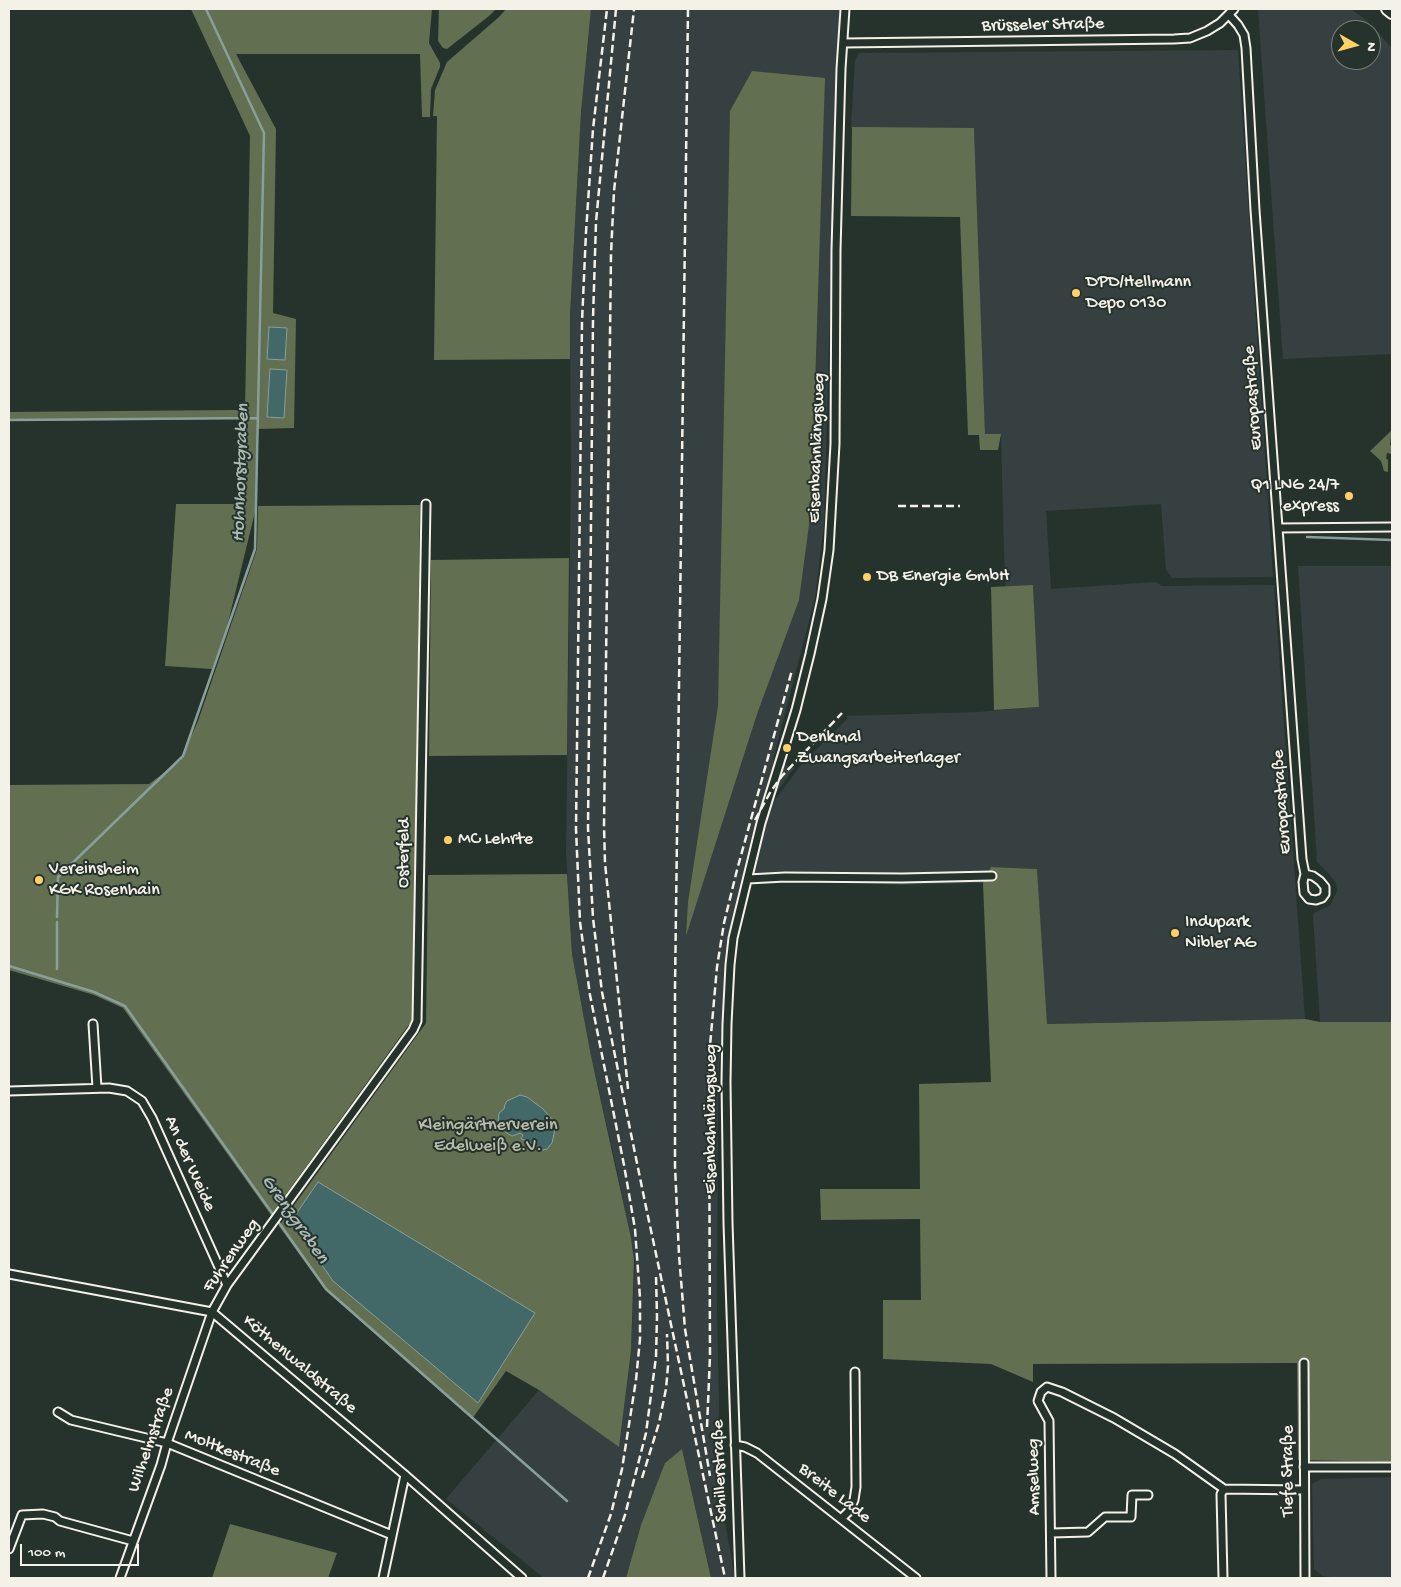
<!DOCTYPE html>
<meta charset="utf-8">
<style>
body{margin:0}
#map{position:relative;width:1401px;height:1587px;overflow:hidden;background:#26332d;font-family:"Gochi Hand",sans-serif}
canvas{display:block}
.frame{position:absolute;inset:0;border:10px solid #f4f1e8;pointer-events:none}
.north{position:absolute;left:1331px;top:20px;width:50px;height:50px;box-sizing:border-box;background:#26332d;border:1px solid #787f78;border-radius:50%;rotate:97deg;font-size:14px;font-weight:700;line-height:20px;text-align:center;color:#f4f1e8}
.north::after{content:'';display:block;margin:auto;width:18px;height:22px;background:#ffd166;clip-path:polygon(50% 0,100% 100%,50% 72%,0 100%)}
.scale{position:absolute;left:20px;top:1544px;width:119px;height:22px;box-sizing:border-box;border:2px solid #f4f1e8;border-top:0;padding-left:6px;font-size:15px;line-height:18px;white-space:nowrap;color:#f4f1e8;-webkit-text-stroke:4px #26332d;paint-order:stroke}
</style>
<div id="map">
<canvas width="1401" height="1587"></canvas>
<div class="frame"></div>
<div class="north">N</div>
<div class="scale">100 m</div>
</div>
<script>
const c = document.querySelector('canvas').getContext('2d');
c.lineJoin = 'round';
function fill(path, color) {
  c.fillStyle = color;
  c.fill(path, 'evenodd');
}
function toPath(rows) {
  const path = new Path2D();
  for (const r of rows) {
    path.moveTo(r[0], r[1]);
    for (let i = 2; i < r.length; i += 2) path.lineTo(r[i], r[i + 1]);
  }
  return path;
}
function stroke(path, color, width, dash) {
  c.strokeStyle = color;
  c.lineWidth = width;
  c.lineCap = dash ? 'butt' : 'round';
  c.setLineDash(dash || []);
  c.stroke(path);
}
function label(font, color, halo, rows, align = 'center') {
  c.font = font + ' "Gochi Hand",sans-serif';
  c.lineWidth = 4;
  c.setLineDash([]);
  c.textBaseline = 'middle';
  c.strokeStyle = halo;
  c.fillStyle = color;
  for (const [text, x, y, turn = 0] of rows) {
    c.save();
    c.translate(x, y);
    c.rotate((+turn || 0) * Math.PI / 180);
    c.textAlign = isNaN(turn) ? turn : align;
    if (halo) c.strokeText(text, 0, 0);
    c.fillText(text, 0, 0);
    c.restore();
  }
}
fill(toPath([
 [591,9,840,9,832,235,824,524,815,598,773,760,794,768,772,799,765,821,775,800,801,765,848,718,845,716,979,712,1038,707,1033,586,1005,586,1001,434,985,434,974,128,851,128,855,61,859,53,1238,50,1273,577,1172,578,1166,570,1161,504,1046,511,1051,589,1156,582,1162,586,1274,585,1305,1019,1046,1024,1037,869,992,867,983,883,902,885,785,879,751,875,764,822,743,881,728,942,718,1084,717,1312,719,1404,718,1483,735,1578,711,1578,682,1449,641,1525,626,1578,544,1578,446,1499,539,1390,619,1446,631,1351,635,1260,616,1166,591,1056,572,954,566,852,571,471,570,315,581,112],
 [1258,9,1351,9,1367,21,1392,48,1392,354,1283,359],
 [1341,30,1371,30,1371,60,1341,60],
 [1298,566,1392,566,1392,1022,1320,1022,1313,915,1315,912,1330,906,1337,891,1336,883,1329,874,1317,862],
 [1392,1477,1392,1578,1340,1578,1322,1576,1314,1569,1312,1484,1321,1479]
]), '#364040');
fill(toPath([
 [191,9,432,9,429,43,440,63,440,67,431,89,430,117,422,117,420,54,236,54,276,129,273,313,296,319,294,428,257,429,256,508,226,631,212,669,165,666,176,504,242,504,243,419,9,421,9,412,234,410,245,411,250,136],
 [439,9,496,9,489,16,447,49,443,48,438,41],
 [506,9,591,9,581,112,570,315,570,359,434,360,437,116,433,116,435,90,447,62,499,17],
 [752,71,825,78,811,510,799,600,757,714,686,936,688,902,718,706,730,111],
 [852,127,974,128,985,434,1001,434,998,450,980,450,979,435,968,435,960,217,851,216],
 [1392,430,1390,445,1392,446,1392,454,1387,453,1386,458,1388,460,1388,472,1384,471,1381,461,1370,451],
 [420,505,413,1019,271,1215,123,1008,94,995,9,970,9,785,149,784,180,761,198,721,257,549,258,506],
 [569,558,567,755,429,756,431,560],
 [1033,585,1039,707,994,710,991,587],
 [991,867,1037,869,1047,1024,1305,1019,1320,1022,1392,1022,1392,1462,1298,1460,1297,1363,1033,1364,1033,1382,991,1364,883,1359,883,1300,921,1300,920,1219,821,1220,820,1189,920,1189,919,1084,991,1082,983,883],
 [567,874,572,954,591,1056,631,1238,634,1260,631,1351,619,1447,539,1390,506,1371,472,1419,325,1290,279,1226,426,1023,428,875],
 [682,1449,711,1578,626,1578,641,1525,665,1463],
 [230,1524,337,1553,328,1578,212,1578]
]), '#626f50');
const water = toPath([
 [269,327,287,328,285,360,267,359,269,327],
 [270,369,287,370,284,418,267,417,270,369],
 [520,1095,527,1097,543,1109,556,1124,552,1143,547,1149,543,1150,533,1145,529,1141,521,1139,523,1135,520,1133,512,1136,505,1132,498,1124,499,1113,504,1109,505,1104,507,1101,520,1095],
 [318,1182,535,1313,478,1403,333,1281,295,1226,297,1221,294,1217,318,1182]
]);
fill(water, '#436868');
stroke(water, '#8a9f9b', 1);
stroke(toPath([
 [9,420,258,418],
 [1307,537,1392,540],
 [57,917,58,877,183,756,255,549,264,133,206,9],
 [9,966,94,992,125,1006,326,1289,567,1501],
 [57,969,57,922]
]), '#8a9f9b', 2.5);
const minor = toPath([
 [1229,15,1238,25,1244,35,1246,48,1255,210,1302,859,1305,874,1303,882,1304,893,1309,899,1316,900,1322,898,1325,894,1325,887,1320,881,1313,876,1305,874],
 [843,43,1174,39,1190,38,1207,31,1220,23,1234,9],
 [1278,528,1392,527],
 [748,879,785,877,902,878,992,876],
 [93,1024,97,1088],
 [9,1091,109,1088,127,1091,142,1101,152,1118,227,1285],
 [9,1274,212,1312,405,1475,522,1578],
 [1304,1363,1305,1578],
 [58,1412,71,1420,167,1443,392,1535],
 [735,1445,745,1447,757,1453,916,1578],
 [1304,1467,1392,1467],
 [841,1519,849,1511,854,1500,856,1487,855,1372],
 [1051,1533,1088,1532,1105,1517,1131,1517,1132,1495,1148,1495],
 [9,1549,22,1515,43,1514,55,1517,60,1521,133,1541],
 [120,1578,161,1465,167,1443,212,1312,227,1285,413,1030,417,1021,426,504],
 [383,1578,405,1475],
 [740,1578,728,1223,726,1082,727,1024,730,965,733,938,761,823,796,710,810,654,822,599,829,550,835,444,836,250,841,69,845,9],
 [1051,1578,1049,1421,1038,1401,1041,1392,1047,1387,1062,1392,1114,1418,1175,1454,1224,1489,1304,1490],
 [1223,1578,1221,1494,1224,1489]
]);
const secondary = toPath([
 [1387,9,1392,13]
]);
stroke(minor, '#f4f1e8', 11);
stroke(secondary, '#f4f1e8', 14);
stroke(minor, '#26332d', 7);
stroke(secondary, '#26332d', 10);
stroke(toPath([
 [616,9,596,222,593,319,588,828,593,918,602,992,646,1207,725,1578],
 [688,9,675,987,675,1166,679,1255,685,1329,710,1476],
 [898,506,960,506],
 [755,820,771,791,782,776,842,713],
 [628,1089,605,863,604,826,611,254,614,191,634,9],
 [707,1427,710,1356,709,1057,717,967,724,923,737,870,792,670],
 [642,1478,659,1423,666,1389,668,1366,667,1334],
 [588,1578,611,1514,622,1469,636,1380,640,1339,640,1298,635,1229,624,1165,590,995,580,922,576,829,582,322,586,232,593,129,607,9],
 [603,1578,625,1515,646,1433,656,1357,657,1317,656,1276]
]), '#f4f1e8', 2.5, [8, 4]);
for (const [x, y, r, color] of [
 [1076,293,5,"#ffd166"],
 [1349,496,5,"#ffd166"],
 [867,577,5,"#ffd166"],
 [787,748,5,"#ffd166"],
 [448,840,5,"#ffd166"],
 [39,880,5,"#ffd166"],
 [1175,933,5,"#ffd166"]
]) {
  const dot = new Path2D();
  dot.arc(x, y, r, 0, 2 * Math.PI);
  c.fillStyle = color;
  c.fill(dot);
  stroke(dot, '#26332d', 2);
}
label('18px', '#f4f1e8', '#26332d', [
 ["Brüsseler Straße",1043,26,-1],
 ["Europastraße",1254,398,-94],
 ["Eisenbahnlängsweg",818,448,-88],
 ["Europastraße",1283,802,-94],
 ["Osterfeld",405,853,-89],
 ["Eisenbahnlängsweg",712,1119,-90],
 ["An der Weide",189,1164,66],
 ["Fuhrenweg",232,1256,-55],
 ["Köthenwaldstraße",299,1365,40],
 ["Wilhelmstraße",152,1440,-71],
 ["Moltkestraße",232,1454,22],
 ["Schillerstraße",721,1471,-92],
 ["Tiefe Straße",1289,1471,-90],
 ["Amselweg",1035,1477,-91],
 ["Breite Lade",834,1494,38]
]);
label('18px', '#f4f1e8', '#26332d', [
 ["DPD/Hellmann",1086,283],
 ["Depo 0130",1086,304],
 ["Q1 LNG 24/7",1339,486,"right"],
 ["express",1339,507,"right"],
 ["DB Energie GmbH",877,577],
 ["Denkmal",797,738],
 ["Zwangsarbeiterlager",797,759],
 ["MC Lehrte",458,840],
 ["Vereinsheim",49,870],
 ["KGK Rosenhain",49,891],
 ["Indupark",1185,923],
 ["Nibler AG",1185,944]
], 'left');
label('18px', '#babdab', '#26332d', [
 ["Kleingärtnerverein",488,1126],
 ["Edelweiß e.V.",488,1147]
]);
label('italic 19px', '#adbab5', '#26332d', [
 ["Hohnhorstgraben",242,473,-88],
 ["Grenzgraben",294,1220,55]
]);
</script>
